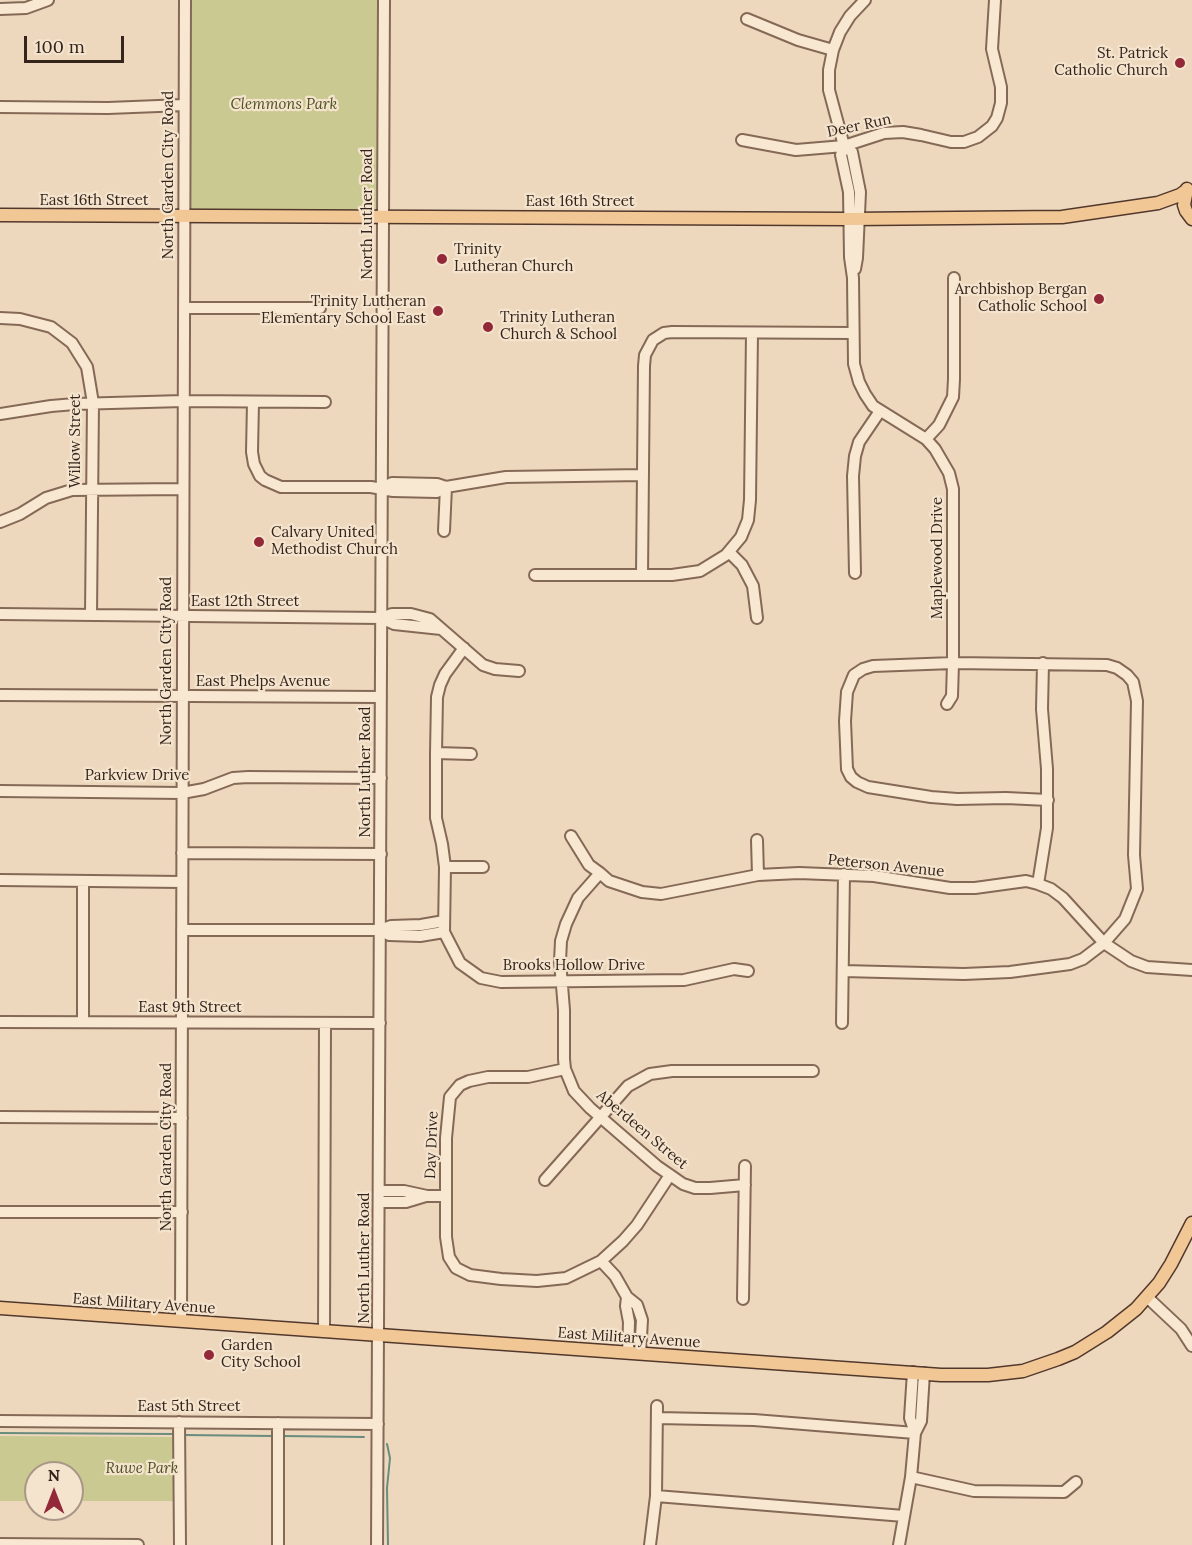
<!DOCTYPE html>
<style>
body{margin:0}
#map{position:relative;width:1192px;height:1545px;overflow:hidden;background:#edd8be;font-family:Lora,serif}
canvas{display:block}
.north{position:absolute;left:24px;top:1461px;width:60px;height:60px;box-sizing:border-box;background:#f5e4cd;border:2px solid #a89786;border-radius:50%;rotate:0deg;font-size:16px;font-weight:700;line-height:24px;text-align:center;color:#34241c}
.north::after{content:'';display:block;margin:auto;width:21px;height:27px;background:#932838;clip-path:polygon(50% 0,100% 100%,50% 72%,0 100%)}
.scale{position:absolute;left:24px;top:36px;width:100px;height:27px;box-sizing:border-box;border:3px solid #34241c;border-top:0;padding-left:8px;font-size:18px;line-height:21px;white-space:nowrap;color:#34241c;-webkit-text-stroke:4px #f5e4cd;paint-order:stroke}
</style>
<div id="map">
<canvas width="1192" height="1545"></canvas>
<div class="north">N</div>
<div class="scale">100 m</div>
</div>
<script>
const c = document.querySelector('canvas').getContext('2d');
c.lineJoin = 'round';
function fill(path, color) {
  c.fillStyle = color;
  c.fill(path, 'evenodd');
}
function toPath(rows) {
  const path = new Path2D();
  for (const r of rows) {
    path.moveTo(r[0], r[1]);
    for (let i = 2; i < r.length; i += 2) path.lineTo(r[i], r[i + 1]);
  }
  return path;
}
function stroke(path, color, width, dash) {
  c.strokeStyle = color;
  c.lineWidth = width;
  c.lineCap = dash ? 'butt' : 'round';
  c.setLineDash(dash || []);
  c.stroke(path);
}
function label(font, color, halo, rows, align = 'center') {
  c.font = font + ' Lora,serif';
  c.lineWidth = 4.5;
  c.setLineDash([]);
  c.textBaseline = 'middle';
  c.strokeStyle = halo;
  c.fillStyle = color;
  for (const [text, x, y, turn = 0] of rows) {
    c.save();
    c.translate(x, y);
    c.rotate((+turn || 0) * Math.PI / 180);
    c.textAlign = isNaN(turn) ? turn : align;
    if (halo) c.strokeText(text, 0, 0);
    c.fillText(text, 0, 0);
    c.restore();
  }
}
fill(toPath([
 [190,0,378,0,377,210,189,210],
 [0,1436,175,1437,174,1501,72,1501,72,1473,36,1473,36,1501,0,1501]
]), '#cbc992');
stroke(toPath([
 [0,1433,174,1434],
 [184,1435,272,1436],
 [283,1436,364,1437],
 [387,1444,390,1458,387,1488,388,1545]
]), '#698c7e', 2);
const minor = toPath([
 [865,0,850,16,840,32,833,50,829,70,829,90,844,146,841,155,849,192,850,257,853,278,854,364,859,382,865,394,873,406,926,439,935,449,949,473,953,489,953,663,952,696,947,704],
 [0,9,26,8,48,0],
 [747,19,798,40,833,50],
 [0,107,108,108,184,105],
 [742,140,796,150,844,146,884,133,903,132,921,135,951,142,964,142,978,137,992,126,997,118,1001,103,1001,87,992,49,995,0],
 [844,146,852,152,860,192,857,258,855,269],
 [184,308,320,308],
 [0,318,20,319,51,327,72,343,87,367,93,403,91,615],
 [253,402,252,452,254,464,260,476,265,480,281,487,371,487,393,491,437,492,446,487,506,477,643,475],
 [0,414,51,406,75,404,183,401,325,402],
 [926,439,939,425,953,397,954,379,954,278],
 [382,488,392,483,437,484,446,487],
 [0,522,20,514,46,498,72,490,183,489],
 [444,531,446,487],
 [729,552,742,565,753,586,757,618],
 [855,573,853,476,855,456,859,442,880,411],
 [535,575,672,575,700,571,726,555,741,537,748,520,750,500,752,333],
 [642,575,644,366,645,355,653,340,664,333,672,332,853,333],
 [0,614,381,618,392,614,411,614,430,619,483,665,495,669,519,671],
 [381,618,394,624,441,629],
 [464,648,445,674,440,685,437,697,436,753,436,818,442,844,445,867,444,932,460,963,481,978,501,982,684,980,734,969,748,971],
 [0,695,381,697],
 [436,753,471,754],
 [0,791,182,793,204,789,233,778,248,777,381,778],
 [571,836,589,865,600,873,609,881,642,892,661,894,758,875,799,873,874,876,950,888,975,888,1026,881,1038,884,1051,889,1063,898,1104,943,1131,961,1147,967,1192,970],
 [757,840,758,875],
 [182,853,381,854],
 [445,867,483,867],
 [600,873,578,898,566,924,561,941,560,961,564,1010,564,1059,565,1069,574,1091,590,1108,657,1166,683,1184,695,1188,710,1188,745,1185],
 [0,880,182,882],
 [83,881,83,1022],
 [1038,884,1047,828,1047,769,1042,709,1043,663],
 [182,930,380,930,391,926,421,925,444,921],
 [380,930,389,935,420,936,444,932],
 [843,971,964,974,1010,972,1070,964,1083,959,1104,943,1125,919,1137,889,1134,855,1137,701,1133,682,1127,675,1117,668,1107,665,953,663,873,666,863,669,854,675,847,692,845,721,847,769,851,777,857,782,868,787,931,797,957,799,1006,798,1048,800],
 [0,1022,380,1023],
 [842,1023,844,874],
 [565,1069,528,1077,488,1077,469,1081,460,1085,450,1097,446,1138,446,1237,449,1257,456,1268,470,1275,501,1279,537,1281,566,1278,601,1261,623,1241,637,1225,670,1175],
 [0,1117,182,1118],
 [545,1180,628,1086,650,1074,672,1071,813,1071],
 [380,1191,404,1191,427,1196,446,1196],
 [380,1202,406,1202,426,1196],
 [0,1212,182,1212],
 [601,1261,615,1276,627,1297,637,1305,642,1320,640,1354],
 [627,1297,626,1306,629,1322,628,1353],
 [1147,1297,1181,1329,1192,1346],
 [743,1299,745,1166],
 [181,1321,185,0],
 [324,1331,325,1023],
 [913,1372,910,1418,915,1433],
 [657,1418,754,1420,915,1433],
 [0,1421,378,1424],
 [179,1422,180,1545],
 [911,1477,974,1491,1064,1492,1076,1482],
 [656,1496,904,1516],
 [0,1544,138,1545],
 [278,1545,278,1423],
 [377,1545,384,0],
 [650,1545,656,1496,657,1406],
 [899,1545,911,1477,915,1433,921,1421,924,1373]
]);
const major = toPath([
 [1187,189,1184,205,1186,211,1192,219],
 [0,215,850,219,1062,217,1158,203,1180,195,1187,190],
 [0,1308,941,1375,988,1375,1023,1371,1058,1359,1075,1352,1107,1332,1136,1309,1159,1283,1171,1264,1192,1223]
]);
stroke(minor, '#856957', 14);
stroke(major, '#52382c', 15);
stroke(minor, '#f8e7d1', 10);
stroke(major, '#f1c795', 12);
for (const [x, y, r, color] of [
 [1180,63,6,"#932838"],
 [442,259,6,"#932838"],
 [1099,299,6,"#932838"],
 [438,311,6,"#932838"],
 [488,327,6,"#932838"],
 [259,542,6,"#932838"],
 [209,1355,6,"#932838"]
]) {
  const dot = new Path2D();
  dot.arc(x, y, r, 0, 2 * Math.PI);
  c.fillStyle = color;
  c.fill(dot);
  stroke(dot, '#f5e4cd', 2);
}
label('15px', '#34241c', '#f5e4cd', [
 ["St. Patrick",1168,54,"right"],
 ["Catholic Church",1168,71,"right"],
 ["Trinity",454,250],
 ["Lutheran Church",454,267],
 ["Archbishop Bergan",1087,290,"right"],
 ["Catholic School",1087,307,"right"],
 ["Trinity Lutheran",426,302,"right"],
 ["Elementary School East",426,319,"right"],
 ["Trinity Lutheran",500,318],
 ["Church & School",500,335],
 ["Calvary United",271,533],
 ["Methodist Church",271,550],
 ["Garden",221,1346],
 ["City School",221,1363]
], 'left');
label('italic 15px', '#4c5122', '#f5e4cd', [
 ["Clemmons Park",284,105],
 ["Ruwe Park",142,1469]
]);
label('15px', '#34241c', '#f5e4cd', [
 ["Deer Run",859,126,-12],
 ["North Garden City Road",169,175,-90],
 ["East 16th Street",94,201],
 ["East 16th Street",580,202],
 ["North Luther Road",368,214,-90],
 ["Willow Street",76,441,-90],
 ["Maplewood Drive",938,558,-90],
 ["East 12th Street",245,602],
 ["North Garden City Road",167,661,-90],
 ["East Phelps Avenue",263,682],
 ["North Luther Road",366,772,-90],
 ["Parkview Drive",137,776],
 ["Peterson Avenue",886,866,6],
 ["Brooks Hollow Drive",574,966],
 ["East 9th Street",190,1008],
 ["Aberdeen Street",642,1130,40],
 ["Day Drive",432,1145,-88],
 ["North Garden City Road",167,1147,-90],
 ["North Luther Road",365,1258,-90],
 ["East Military Avenue",144,1304,4],
 ["East Military Avenue",629,1338,4],
 ["East 5th Street",189,1407]
]);
</script>
